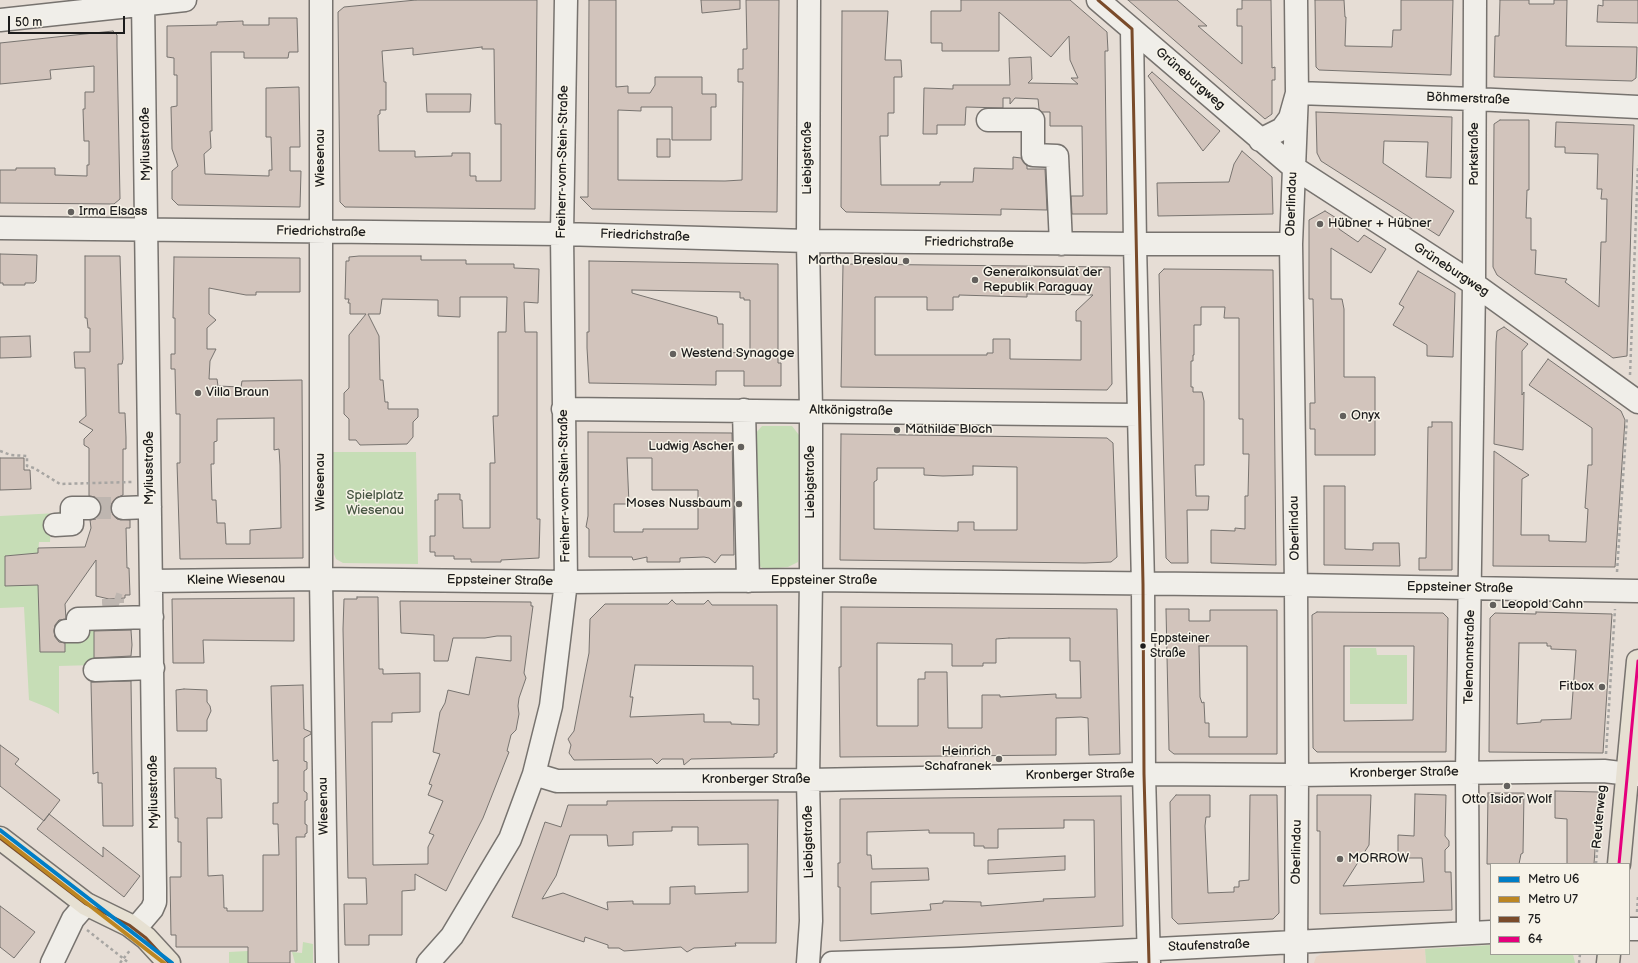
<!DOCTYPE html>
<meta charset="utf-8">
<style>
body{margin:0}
#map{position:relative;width:1638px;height:963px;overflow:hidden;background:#e6ddd5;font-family:"Balsamiq Sans",sans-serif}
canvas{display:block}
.legend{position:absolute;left:1490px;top:863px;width:140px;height:92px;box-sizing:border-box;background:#f7f3e8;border:1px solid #9f9d96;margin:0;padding:5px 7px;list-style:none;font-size:12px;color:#1c1c1c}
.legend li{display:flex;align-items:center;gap:8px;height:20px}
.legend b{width:20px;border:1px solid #9f9d96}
.scale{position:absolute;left:8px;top:16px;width:117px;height:18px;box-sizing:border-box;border:2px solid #1c1c1c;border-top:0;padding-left:5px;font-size:12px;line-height:14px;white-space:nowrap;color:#1c1c1c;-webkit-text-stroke:3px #f7f3e8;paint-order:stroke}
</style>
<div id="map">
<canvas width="1638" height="963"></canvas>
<ul class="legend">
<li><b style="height:5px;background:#007ec6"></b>Metro U6</li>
<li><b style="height:5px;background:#bc8622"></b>Metro U7</li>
<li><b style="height:5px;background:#7a4b2a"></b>75</li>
<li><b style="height:5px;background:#e5007d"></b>64</li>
</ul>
<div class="scale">50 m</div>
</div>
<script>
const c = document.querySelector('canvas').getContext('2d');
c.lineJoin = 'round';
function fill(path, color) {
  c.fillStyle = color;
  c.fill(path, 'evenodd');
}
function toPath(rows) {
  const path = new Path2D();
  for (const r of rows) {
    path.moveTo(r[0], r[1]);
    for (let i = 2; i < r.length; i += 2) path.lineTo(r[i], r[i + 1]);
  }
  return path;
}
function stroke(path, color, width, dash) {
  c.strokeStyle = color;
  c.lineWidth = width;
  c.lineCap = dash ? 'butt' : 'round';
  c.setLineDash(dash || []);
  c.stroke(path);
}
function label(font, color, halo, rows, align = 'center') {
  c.font = font + ' "Balsamiq Sans",sans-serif';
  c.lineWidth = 3;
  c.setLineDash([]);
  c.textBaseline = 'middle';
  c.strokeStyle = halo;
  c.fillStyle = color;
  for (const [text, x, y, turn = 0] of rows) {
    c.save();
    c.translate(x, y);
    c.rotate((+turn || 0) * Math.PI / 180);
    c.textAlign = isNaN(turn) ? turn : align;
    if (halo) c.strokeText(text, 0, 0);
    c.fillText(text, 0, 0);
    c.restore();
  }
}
fill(toPath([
 [1425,949,1426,963,1314,963,1316,957,1323,953]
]), '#e7d4c6');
fill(toPath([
 [762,426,792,426,799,435,798,562,788,567,764,569,755,563,754,435],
 [333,452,416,452,418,564,343,563,336,559,334,554],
 [66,504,67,520,51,521,50,542,39,542,38,554,5,556,38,585,40,652,65,652,65,636,94,626,94,665,59,666,59,714,49,708,29,700,24,607,0,608,0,516,58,513],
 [1350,648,1376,648,1377,655,1407,655,1407,704,1350,704],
 [303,942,313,944,313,963,295,963,292,952,302,953],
 [1491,945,1491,954,1573,954,1575,963,1426,963,1425,949],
 [248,951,248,963,229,963,229,952]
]), '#c6ddb6');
const building = toPath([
 [416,0,537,0,535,209,345,207,340,202,338,12,344,7,416,0],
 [482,47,482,49,494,49,495,124,501,124,501,181,476,181,476,176,470,176,470,153,452,153,452,156,415,157,415,151,379,151,378,115,380,114,380,110,386,110,386,82,384,82,382,51,413,48,413,55,482,47],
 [589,0,616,0,616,87,628,86,628,93,650,93,655,85,655,77,702,77,702,94,716,94,716,107,711,107,711,140,672,140,672,107,641,107,641,111,618,110,618,180,725,181,742,180,743,82,738,82,738,69,743,69,743,49,747,49,746,0,779,0,777,212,592,209,580,197,588,197,589,0],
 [701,0,740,0,740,9,702,13,701,0],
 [961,0,1070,0,1107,32,1108,51,1105,51,1105,60,1107,214,1072,214,1071,196,1083,196,1082,126,1050,126,1050,112,1042,112,1039,109,1038,99,1015,98,1010,104,1010,98,1003,98,1003,108,966,107,965,125,937,125,937,134,923,134,924,88,953,89,953,85,1010,85,1009,58,1031,57,1032,79,1028,83,1078,84,1071,78,1078,78,1070,60,1069,36,1051,57,999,12,999,51,942,51,942,43,931,43,931,11,961,11,961,0],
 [1128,0,1177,0,1207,26,1198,26,1242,64,1242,26,1237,26,1237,9,1242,9,1242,0,1271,0,1272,68,1275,67,1275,80,1272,80,1272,114,1265,119,1128,0],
 [1315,0,1344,0,1345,17,1346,17,1345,46,1392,47,1393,30,1401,30,1401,0,1453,0,1451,75,1319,70,1316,67,1315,0],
 [1500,0,1529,0,1529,4,1554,4,1554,0,1567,0,1566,46,1637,47,1636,78,1632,81,1494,77,1495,36,1499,36,1500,0],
 [1603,0,1638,0,1638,23,1597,22,1598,5,1603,6,1603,0],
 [842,11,888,11,885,60,901,60,902,77,894,77,894,113,888,113,888,136,880,136,881,185,940,185,940,182,973,182,974,168,1013,169,1013,157,1021,158,1027,166,1027,169,1045,169,1047,210,1001,209,1001,215,846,212,841,207,842,11],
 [269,18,297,18,298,52,289,52,288,58,244,58,244,52,211,52,212,131,210,131,211,148,204,154,205,174,269,176,269,170,272,170,271,137,266,137,266,88,299,87,300,147,290,147,290,171,301,171,300,207,178,205,172,199,172,171,178,166,172,149,171,107,177,106,177,75,174,75,174,58,167,57,167,26,217,25,217,22,243,21,243,25,269,25,269,18],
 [113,31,117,35,117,46,120,199,114,204,0,203,0,170,16,170,16,168,55,168,55,175,87,176,87,165,89,165,89,141,84,141,83,109,85,109,85,92,94,92,94,66,50,70,51,79,0,84,0,43,113,31],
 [1152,72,1220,131,1203,151,1148,76,1152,72],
 [426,94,471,94,470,112,427,112,426,94],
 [1316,112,1452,117,1451,178,1426,177,1428,142,1384,141,1383,163,1454,211,1439,236,1321,161,1317,153,1316,112],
 [1500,120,1529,120,1529,190,1527,190,1526,218,1531,218,1531,250,1536,250,1535,274,1567,279,1565,282,1599,307,1601,242,1606,242,1607,199,1601,199,1602,189,1597,189,1598,154,1565,153,1565,147,1555,147,1556,122,1634,125,1627,356,1613,358,1497,275,1493,267,1493,261,1494,124,1500,120],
 [657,139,670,139,670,157,657,157,657,139],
 [1242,151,1272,177,1273,214,1158,216,1157,183,1229,182,1234,164,1242,151],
 [1325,211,1341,221,1339,229,1358,242,1364,235,1386,249,1371,273,1331,248,1331,299,1342,299,1344,309,1344,377,1375,377,1375,455,1315,455,1315,429,1310,429,1310,403,1315,403,1313,299,1309,299,1309,220,1325,211],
 [0,254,37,255,36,281,34,283,25,283,25,285,3,285,3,283,0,283,0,254],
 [85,256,120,256,123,359,122,364,118,364,119,413,125,413,126,437,126,449,123,449,123,495,116,498,112,503,111,509,113,515,117,519,130,520,130,528,126,528,127,568,129,568,130,595,125,595,125,598,109,599,96,596,96,560,65,604,66,619,59,620,55,625,54,631,55,637,59,642,65,643,65,652,40,652,38,585,5,586,5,556,38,553,38,548,85,547,91,528,90,520,96,519,100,515,101,508,100,501,95,497,89,496,89,448,84,445,84,439,93,430,79,422,86,416,85,368,75,368,74,352,90,352,90,328,88,328,87,318,85,318,85,256],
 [421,256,421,260,466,260,466,264,514,264,514,268,539,269,538,303,524,302,525,332,537,332,537,519,540,519,539,558,501,560,501,562,471,562,471,559,454,559,454,556,435,556,435,552,430,552,430,536,435,536,435,500,438,500,438,494,460,494,460,500,462,500,463,528,490,528,490,463,495,463,493,416,498,416,498,332,506,332,507,297,460,297,460,317,438,316,438,300,382,299,380,314,368,314,379,336,380,380,383,380,385,402,388,402,388,409,418,409,418,417,413,422,413,437,407,444,360,445,356,440,349,440,349,419,344,414,344,393,349,388,349,335,366,314,350,314,350,303,348,303,349,299,345,299,346,261,349,261,349,257,359,256,421,256],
 [174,257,300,258,300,292,256,292,256,295,246,295,209,288,209,314,216,320,207,328,207,349,216,349,210,361,209,379,217,379,218,386,241,387,242,381,302,380,303,558,180,559,177,463,180,463,180,414,176,414,175,369,171,369,171,354,175,354,175,318,173,318,174,257],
 [274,418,274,450,279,449,280,465,281,528,250,530,250,544,226,544,225,523,217,523,216,500,212,500,211,464,214,464,214,442,217,441,217,419,274,418],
 [589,261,778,264,778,363,781,363,781,386,744,386,744,371,716,371,716,385,589,383,587,348,587,332,589,332,589,261],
 [632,290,740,292,740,298,744,298,744,300,750,300,750,352,723,353,723,324,718,324,717,317,632,293,632,290],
 [843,264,1110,267,1112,384,1107,390,841,387,843,264],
 [1027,294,1093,295,1076,311,1076,321,1081,321,1081,360,1010,359,1010,339,993,339,993,353,987,353,987,355,875,355,875,297,927,297,927,310,953,310,953,297,959,297,959,295,1027,297,1027,294],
 [1164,269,1273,270,1276,565,1211,563,1211,530,1235,531,1235,528,1245,529,1245,496,1248,496,1249,454,1243,454,1243,419,1239,419,1239,318,1224,318,1225,307,1201,307,1201,325,1194,325,1194,355,1193,355,1193,361,1191,361,1191,387,1193,387,1193,392,1202,392,1204,401,1204,465,1195,465,1196,496,1209,496,1208,510,1187,510,1188,563,1171,563,1166,558,1159,274,1164,269],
 [1418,271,1455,293,1453,357,1427,356,1427,345,1393,325,1404,307,1399,304,1418,271],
 [1504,327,1528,344,1522,351,1522,395,1524,392,1523,450,1494,444,1496,342,1497,331,1504,327],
 [30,336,31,357,0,358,0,337,30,336],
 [1548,359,1621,411,1625,420,1615,567,1493,566,1494,451,1529,475,1522,479,1521,535,1549,535,1549,541,1586,542,1588,509,1585,508,1588,465,1592,465,1592,428,1529,385,1548,359],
 [1432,422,1452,422,1452,570,1419,570,1419,558,1426,558,1428,427,1432,427,1432,422],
 [588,432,732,433,734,555,721,555,715,563,709,558,704,557,680,558,680,562,647,562,647,557,633,560,632,557,589,557,589,529,586,527,588,516,588,432],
 [627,458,652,458,652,490,698,490,698,529,643,529,643,532,614,532,614,504,629,504,627,458],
 [841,434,1107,438,1113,443,1117,557,1111,562,1085,563,840,560,841,434],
 [973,466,1017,467,1017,530,974,530,974,522,958,522,958,531,874,529,874,482,877,480,877,468,924,468,924,475,943,476,973,475,973,466],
 [0,458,24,458,24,470,30,470,31,489,0,490,0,458],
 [1324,486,1345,486,1345,549,1373,550,1373,543,1399,543,1400,566,1324,565,1324,486],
 [357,597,378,597,379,669,383,669,383,674,420,673,420,712,394,713,392,713,392,722,372,722,373,865,428,864,428,847,434,835,429,833,443,801,428,795,432,785,429,784,440,754,433,752,440,712,445,703,448,690,469,695,476,657,511,661,511,636,497,636,485,638,453,638,448,661,434,661,434,635,401,633,400,601,531,602,531,606,533,606,524,673,526,678,519,698,518,706,519,714,516,730,511,735,507,751,509,752,483,818,454,875,446,891,415,874,415,890,402,891,402,935,369,935,369,945,345,945,344,904,367,904,366,878,348,878,343,629,344,599,357,599,357,597],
 [294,598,294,641,203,640,204,663,173,663,172,599,294,598],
 [672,600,676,604,704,604,708,600,712,605,777,605,777,753,774,754,774,757,691,759,684,765,683,759,662,759,657,764,652,759,574,760,569,753,571,745,568,739,574,731,585,673,589,653,590,619,605,604,668,604,672,600],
 [635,665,753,666,753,699,759,699,759,725,731,724,731,722,704,722,704,714,630,717,633,697,630,697,635,665],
 [841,607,1117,609,1120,754,1089,755,1088,718,1081,717,1056,718,1056,755,840,757,839,667,841,667,841,607],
 [1009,638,1070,638,1070,661,1080,661,1081,698,1056,698,1056,694,1000,697,1000,695,982,695,982,728,948,728,947,672,925,672,925,679,918,679,918,726,877,726,877,643,952,644,952,666,983,666,983,663,996,663,996,639,1009,638],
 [1166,609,1189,609,1189,621,1210,621,1210,610,1277,610,1277,754,1174,754,1169,750,1166,609],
 [1199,646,1247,646,1247,737,1209,737,1209,723,1205,723,1204,702,1202,703,1200,697,1199,646],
 [1317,612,1443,613,1448,618,1446,752,1317,752,1313,748,1312,615,1317,612],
 [1344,646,1414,646,1413,720,1344,721,1344,646],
 [1536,612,1612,614,1603,753,1489,752,1490,618,1495,613,1536,614,1536,612],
 [1519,643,1547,643,1547,646,1551,646,1551,649,1576,650,1571,719,1541,720,1541,722,1517,724,1519,643],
 [131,630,132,645,131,656,94,658,94,631,131,630],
 [131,681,133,826,103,826,102,783,98,783,98,772,93,774,91,682,131,681],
 [303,685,304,729,311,732,311,734,304,738,304,761,307,762,307,769,304,771,304,791,307,793,307,800,305,801,305,824,307,825,307,833,305,834,305,837,296,837,297,951,290,951,290,963,248,963,248,947,176,947,176,935,171,935,170,877,181,877,181,842,178,842,178,818,175,818,174,768,216,768,216,778,221,779,222,818,207,818,208,876,223,875,224,908,227,908,227,911,263,911,263,855,279,855,278,824,273,824,273,803,278,803,278,760,273,761,271,686,303,685],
 [184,689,207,690,207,702,210,706,211,711,207,720,207,731,177,731,176,690,184,689],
 [0,745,19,759,15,764,60,800,44,821,0,786,0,745],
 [1555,791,1599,792,1594,864,1567,864,1567,819,1555,818,1555,791],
 [1488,793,1524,793,1523,853,1521,854,1519,864,1487,864,1488,793],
 [1415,794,1446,795,1445,836,1449,841,1449,846,1445,850,1445,872,1451,872,1452,910,1320,914,1320,831,1317,831,1317,795,1371,795,1369,845,1343,886,1424,882,1422,858,1398,858,1398,835,1414,836,1415,794],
 [1176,795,1210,795,1210,817,1206,817,1205,826,1208,893,1234,892,1234,887,1239,887,1239,881,1249,880,1250,795,1277,795,1279,913,1273,919,1178,924,1172,918,1170,802,1176,795],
 [1121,796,1123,926,840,941,840,887,838,887,838,863,840,863,840,799,1121,796],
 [1064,820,1094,820,1095,897,1043,899,1044,901,981,906,981,902,943,901,943,903,930,904,931,910,871,914,871,882,929,880,928,868,872,869,871,855,867,855,867,832,929,830,929,833,974,833,974,846,984,846,984,848,998,848,998,829,1064,828,1064,820],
 [778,800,776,943,735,943,736,946,694,948,687,952,681,947,624,951,619,948,608,948,608,945,585,937,584,942,512,917,545,822,561,827,568,805,607,805,607,801,778,800],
 [672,827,698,827,698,845,748,844,748,892,695,894,695,886,670,887,670,904,633,904,633,901,607,902,608,910,563,893,542,899,556,876,570,835,607,835,608,846,633,845,633,832,672,831,672,827],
 [49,814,103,857,103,847,140,876,124,897,37,829,49,814],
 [1065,856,1065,870,988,874,988,860,1065,856],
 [0,906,35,932,14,958,0,947,0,906]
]);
fill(building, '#d2c4bc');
stroke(building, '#77736f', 1);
stroke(toPath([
 [89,508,123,508],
 [113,599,113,603,119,605]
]), '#beb6b0', 22, [22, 11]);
const minor = toPath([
 [321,0,321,579,327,963],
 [1098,0,1293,167,1474,284,1638,402],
 [0,20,185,0],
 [1132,29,1135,244,1143,584,1144,774,1149,963],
 [988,120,1033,120,1033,155,1057,156,1061,244],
 [1260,140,1282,129,1290,118,1297,93,1475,99,1638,107],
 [0,228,562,234,808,241,1135,244,1291,244],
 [563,409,1138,415],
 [744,410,748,581],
 [123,508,150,507],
 [55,525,72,524,72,508,89,508],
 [151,581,321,579,566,582,811,580,1296,585,1638,591],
 [66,631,78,631,78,619,152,617],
 [95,670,153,668],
 [534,774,557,781,808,780,1144,774,1297,775,1604,771,1638,775],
 [135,929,152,909,155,902,155,887,143,0],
 [1629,929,1638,929],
 [1468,933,1467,773,1474,284,1475,0],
 [52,963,73,919,86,904],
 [428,963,452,936,510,839,534,774,551,706,566,582,562,234,566,0],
 [808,963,811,921,808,780,811,580,811,411,808,241,809,0],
 [832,963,961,959,1491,932],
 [1296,963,1297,775,1296,585,1291,244,1297,93,1296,0]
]);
const major = toPath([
 [0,838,86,904,129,925,146,938,169,963],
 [1619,864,1638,661],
 [1608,963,1609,954]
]);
stroke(minor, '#77736f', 25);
stroke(major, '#77736f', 25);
stroke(toPath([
 [1630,375,1638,165],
 [0,451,11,455,27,456,27,466,34,468,60,484,132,482],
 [1617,572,1627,417],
 [1606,754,1615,609],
 [1596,864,1602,788],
 [1637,912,1638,896],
 [87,930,129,963],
 [120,963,131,949],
 [1579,963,1580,954]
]), '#a7a5a2', 2.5, [3, 3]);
stroke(minor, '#f0eee9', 22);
stroke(major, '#e6e0d2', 22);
stroke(toPath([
 [1098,0,1132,29,1143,584,1144,774,1149,963],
 [0,838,86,904,129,925,146,938,169,963]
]), '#7a4b2a', 3);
stroke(toPath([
 [1619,864,1638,661]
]), '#e5007d', 3);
stroke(toPath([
 [0,830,172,963]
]), '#007ec6', 4);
stroke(toPath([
 [0,836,164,963]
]), '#bc8622', 4);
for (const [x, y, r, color] of [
 [71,212,4,"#63605d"],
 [1320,224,4,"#63605d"],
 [906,261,4,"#63605d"],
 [975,280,4,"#63605d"],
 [673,354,4,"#63605d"],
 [198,393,4,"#63605d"],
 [1343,416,4,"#63605d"],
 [897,430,4,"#63605d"],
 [741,447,4,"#63605d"],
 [739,504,4,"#63605d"],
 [1493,605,4,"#63605d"],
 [1143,646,3.5,"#1c1c1c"],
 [1602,687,4,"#63605d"],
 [999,759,4,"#63605d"],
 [1507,786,4,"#63605d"],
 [1340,859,4,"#63605d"]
]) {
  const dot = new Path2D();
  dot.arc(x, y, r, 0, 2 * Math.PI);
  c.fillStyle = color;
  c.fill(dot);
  stroke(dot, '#f7f3e8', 1.5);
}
label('12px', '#1c1c1c', '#f7f3e8', [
 ["Eppsteiner",1150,639],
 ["Straße",1150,654]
], 'left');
label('13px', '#1c1c1c', '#f7f3e8', [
 ["Grüneburgweg",1190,79,41],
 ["Böhmerstraße",1468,99,2],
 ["Myliusstraße",146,144,-91],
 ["Parkstraße",1475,154,-90],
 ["Wiesenau",321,158,-90],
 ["Liebigstraße",808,158,-90],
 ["Freiherr-vom-Stein-Straße",563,162,-89],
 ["Oberlindau",1292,204,-88],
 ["Friedrichstraße",321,232,1],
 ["Friedrichstraße",645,236,2],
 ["Friedrichstraße",969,243,1],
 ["Grüneburgweg",1451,270,33],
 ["Altkönigstraße",851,411,1],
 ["Myliusstraße",150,468,-90],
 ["Wiesenau",321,482,-90],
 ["Liebigstraße",811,482,-90],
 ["Freiherr-vom-Stein-Straße",565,486,-91],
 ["Oberlindau",1295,528,-91],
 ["Kleine Wiesenau",236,580,-1],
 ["Eppsteiner Straße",500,581,1],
 ["Eppsteiner Straße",824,581],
 ["Eppsteiner Straße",1460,588,1],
 ["Telemannstraße",1470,657,-89],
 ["Kronberger Straße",1404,773,-1],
 ["Kronberger Straße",1080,775,-1],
 ["Kronberger Straße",756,780],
 ["Myliusstraße",154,792,-91],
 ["Wiesenau",324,806,-91],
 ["Reuterweg",1600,817,-85],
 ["Liebigstraße",809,842,-91],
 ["Oberlindau",1297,852,-89],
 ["Staufenstraße",1209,946,-2]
]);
label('13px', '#1c1c1c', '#f7f3e8', [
 ["Irma Elsass",79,212],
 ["Hübner + Hübner",1328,224],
 ["Martha Breslau",898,261,"right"],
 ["Generalkonsulat der",983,273],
 ["Republik Paraguay",983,288],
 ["Westend Synagoge",681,354],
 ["Villa Braun",206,393],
 ["Onyx",1351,416],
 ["Mathilde Bloch",905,430],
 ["Ludwig Ascher",733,447,"right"],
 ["Moses Nussbaum",731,504,"right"],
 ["Leopold Cahn",1501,605],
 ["Fitbox",1594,687,"right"],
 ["Heinrich",991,752,"right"],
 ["Schafranek",991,767,"right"],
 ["Otto Isidor Wolf",1507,800,"center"],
 ["MORROW",1348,859]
], 'left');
label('13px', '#475643', '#f7f3e8', [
 ["Spielplatz",375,496],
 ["Wiesenau",375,511]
]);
</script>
